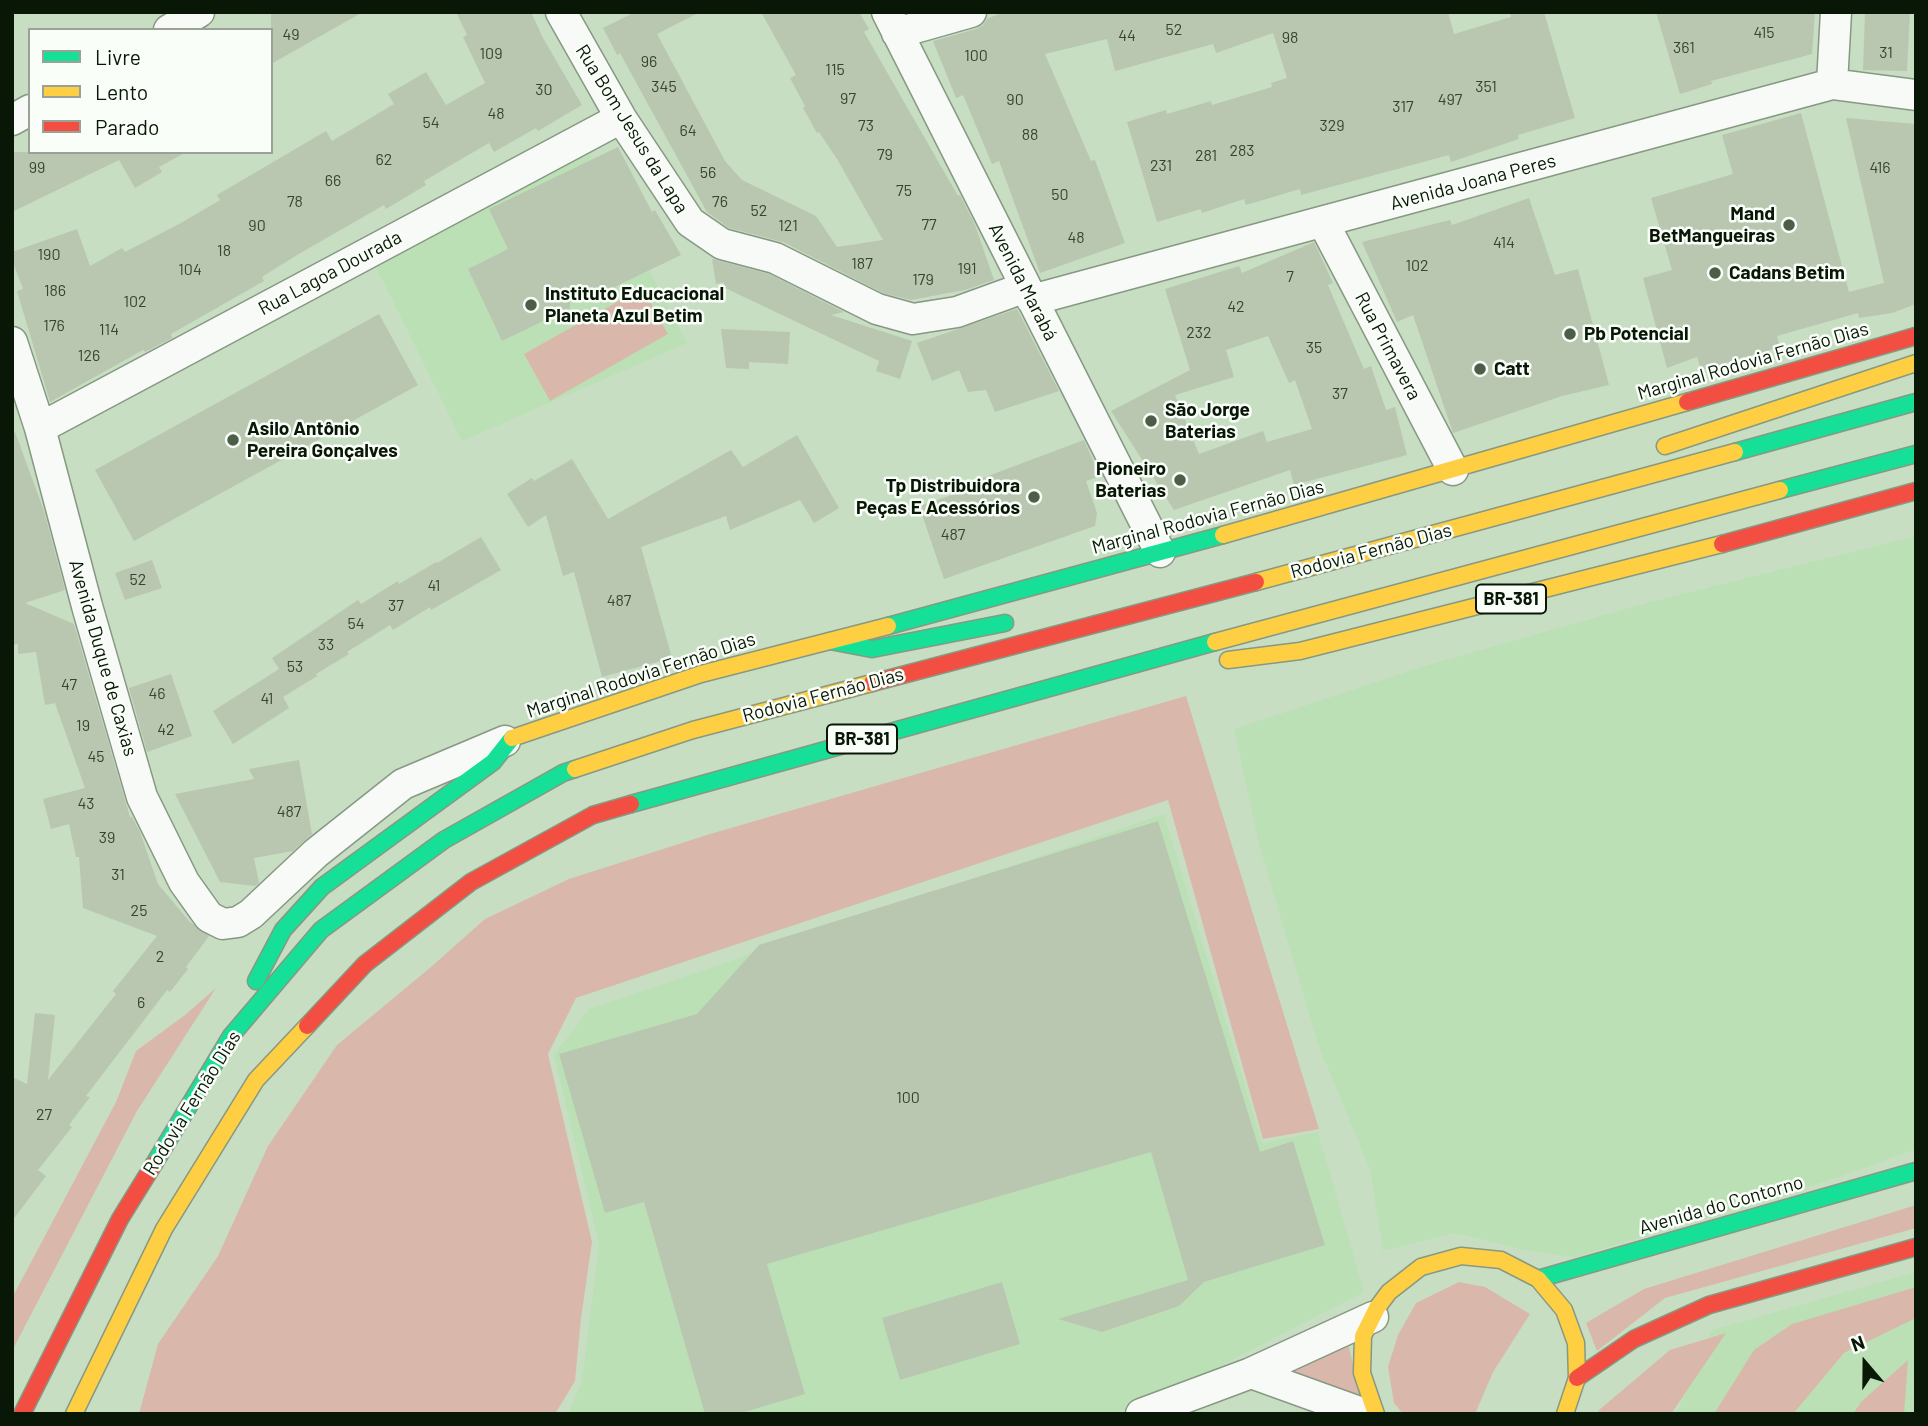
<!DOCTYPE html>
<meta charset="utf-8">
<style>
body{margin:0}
#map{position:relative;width:1928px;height:1426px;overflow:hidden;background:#c7dec2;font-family:Barlow,sans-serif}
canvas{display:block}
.frame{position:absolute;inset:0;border:14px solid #091806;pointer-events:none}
.legend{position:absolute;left:28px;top:28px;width:245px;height:126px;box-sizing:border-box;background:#fafef9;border:2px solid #9aa298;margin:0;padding:9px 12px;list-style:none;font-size:21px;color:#091806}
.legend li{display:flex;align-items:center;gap:14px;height:35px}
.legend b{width:35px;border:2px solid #9aa298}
.north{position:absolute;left:1830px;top:1328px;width:70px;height:70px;-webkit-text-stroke:5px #fafef9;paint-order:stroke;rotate:340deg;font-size:19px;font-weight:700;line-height:28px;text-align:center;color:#091806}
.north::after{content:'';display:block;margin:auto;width:24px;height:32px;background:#091806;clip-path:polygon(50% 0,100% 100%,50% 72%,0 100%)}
</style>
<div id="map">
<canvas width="1928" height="1426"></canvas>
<div class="frame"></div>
<ul class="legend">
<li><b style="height:9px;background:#16e098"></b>Livre</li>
<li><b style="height:9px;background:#ffcf43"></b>Lento</li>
<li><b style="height:9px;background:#f24e42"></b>Parado</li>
</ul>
<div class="north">N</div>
</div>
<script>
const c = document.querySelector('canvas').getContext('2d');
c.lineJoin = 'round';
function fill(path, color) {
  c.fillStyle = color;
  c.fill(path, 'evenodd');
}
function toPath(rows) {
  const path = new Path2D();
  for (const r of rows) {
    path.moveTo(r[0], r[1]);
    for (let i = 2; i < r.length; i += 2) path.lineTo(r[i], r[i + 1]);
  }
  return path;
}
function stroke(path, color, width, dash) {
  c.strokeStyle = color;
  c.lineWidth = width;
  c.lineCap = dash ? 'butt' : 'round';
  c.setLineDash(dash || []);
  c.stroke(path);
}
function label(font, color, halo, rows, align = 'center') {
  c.font = font + ' Barlow,sans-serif';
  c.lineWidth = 5;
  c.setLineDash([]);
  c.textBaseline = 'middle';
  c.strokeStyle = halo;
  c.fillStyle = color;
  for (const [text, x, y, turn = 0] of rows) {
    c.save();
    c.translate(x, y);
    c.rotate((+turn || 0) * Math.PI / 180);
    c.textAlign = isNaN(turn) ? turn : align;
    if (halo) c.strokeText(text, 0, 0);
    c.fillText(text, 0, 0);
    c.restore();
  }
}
fill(toPath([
 [585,145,687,343,462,441,376,267],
 [1916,536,1916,1149,1836,1178,1575,1257,1524,1250,1455,1233,1383,1251,1370,1170,1318,1044,1259,844,1234,729,1424,666,1654,601],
 [1164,814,1262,1143,1318,1132,1364,1292,1160,1397,1111,1414,568,1414,582,1381,599,1244,554,1055,589,1009],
 [1916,1272,1916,1414,1676,1414,1712,1330]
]), '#bce0b5');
fill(toPath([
 [642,288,668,334,550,401,524,354],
 [1186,696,1319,1129,1263,1139,1168,800,576,998,548,1054,592,1242,581,1318,575,1381,555,1414,139,1414,158,1344,218,1256,268,1146,337,1045,431,967,485,919,569,879,710,834],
 [216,988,137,1111,12,1351,12,1298,116,1102,136,1051,185,1015],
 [1916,1205,1916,1228,1665,1298,1597,1351,1586,1323,1644,1289],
 [1459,1282,1485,1287,1530,1314,1493,1372,1475,1414,1403,1414,1394,1403,1388,1367,1398,1335,1416,1303],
 [1916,1287,1916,1318,1844,1353,1793,1414,1714,1414,1754,1350,1792,1324],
 [1726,1333,1671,1414,1598,1414,1599,1410,1670,1350],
 [1347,1340,1361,1396,1286,1376],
 [1908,1360,1904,1414,1853,1414,1861,1402]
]), '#d9b8ab');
fill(toPath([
 [271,12,363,12,271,64],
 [456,12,531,12,543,38,582,105,538,131,536,128,494,152,489,143,424,181,426,185,386,209,384,205,297,255,262,277,264,281,171,334,172,338,145,352,143,350,50,402,17,291,23,289,12,260,12,252,77,229,90,266,122,248,125,252,181,223,220,200,217,195,326,131,332,141,394,104,388,94,426,72,446,105,485,83,463,37,467,35],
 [635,12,700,12,657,34,725,161,742,180,816,216,837,247,883,240,837,159,819,132,817,133,803,108,805,106,790,78,796,75,761,12,859,12,869,29,864,32,958,196,960,195,975,225,994,280,965,290,911,300,883,293,783,242,729,228,707,212,620,53,617,55,603,28],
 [1003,12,1448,12,1454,34,1511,17,1510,12,1544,12,1575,118,1518,135,1519,139,1451,162,1449,155,1301,195,1300,189,1246,205,1244,199,1202,213,1201,209,1157,222,1127,122,1166,110,1167,114,1211,101,1212,105,1272,87,1271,83,1287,78,1273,33,1216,53,1213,44,1115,71,1107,39,1045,54,1091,161,1095,160,1125,243,1040,273,999,161,992,164,963,95,956,98,933,41,976,29,983,25,987,19],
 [1656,12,1815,12,1812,54,1711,81,1712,84,1680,94],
 [1865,12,1910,12,1907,71,1863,70],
 [1801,113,1849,292,1884,283,1846,118,1916,124,1916,304,1892,313,1859,318,1858,313,1777,336,1780,347,1701,370,1697,357,1667,368,1643,278,1672,270,1651,198,1733,174,1722,135],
 [618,147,652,212,655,210,681,255,596,296,570,298,570,308,502,341,468,269,508,249,489,209],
 [12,152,186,152,159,167,162,172,135,188,119,160,12,212],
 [1529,198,1555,275,1578,269,1609,385,1562,396,1453,433,1413,315,1397,322,1362,242,1450,220,1452,225],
 [1314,242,1333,283,1328,285,1364,369,1371,366,1386,410,1395,407,1407,455,1294,485,1290,470,1174,510,1111,411,1190,370,1165,289,1239,266,1242,273],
 [1268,336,1289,383,1295,380,1312,429,1267,442,1263,431,1199,454,1175,395,1234,377,1226,350],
 [712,259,769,274,844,312,831,315,912,341,900,379,876,371,879,361,723,287,724,282,716,284],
 [1017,309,1059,391,995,412,986,390,968,392,959,370,932,381,917,343],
 [379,314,418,385,134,541,95,470],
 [721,329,790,332,788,364,749,362,749,369,726,368],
 [15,432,44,511,65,590,25,603,74,624,130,817,132,817,140,832,158,884,189,921,209,936,186,967,188,969,170,992,167,990,86,1096,90,1097,69,1125,72,1127,38,1170,46,1176,12,1221,12,1077,27,1084,35,1013,55,1015,48,1080,116,994,113,991,157,936,83,908,79,857,76,857,69,824,51,829,43,799,85,788,55,703,45,705,36,652,18,654,18,644,12,645,12,433],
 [797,435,839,508,814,523,800,500,730,530,726,516,641,547,672,658,602,677,574,572,563,576,546,515,528,527,507,494,532,478,534,481,572,459,608,519,731,450,743,467],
 [1084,440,1100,476,1086,481,1097,513,1095,526,944,579,919,506,973,488,972,482],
 [481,537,501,570,431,610,430,607,393,630,390,625,347,652,349,654,316,674,317,676,283,697,289,708,233,744,213,711,279,669,272,658,358,600,361,604,398,581,399,584,436,562,437,563],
 [152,560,162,588,125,600,115,573],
 [171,674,192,736,147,752,129,688],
 [299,760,312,834,293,851,254,858,259,883,255,886,220,882,175,794,254,779,249,769],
 [1158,821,1260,1152,1293,1141,1325,1245,1204,1282,1179,1306,1102,1332,1058,1319,1188,1280,1151,1152,767,1264,805,1394,738,1414,705,1414,644,1202,605,1213,559,1054,697,1014,759,945],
 [1002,1282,1020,1344,900,1380,882,1318]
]), '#b9c7b0');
const street = toPath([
 [561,12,621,118,690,222,722,244,775,258,877,309,913,319,957,312,1026,287],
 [887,12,1160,552],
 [169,30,199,12],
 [897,33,971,12],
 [1832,84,1836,12],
 [12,120,30,110],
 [1323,222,1453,470],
 [1032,300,1832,84,1916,95],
 [12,342,40,428,87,606,142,797,184,882,209,917,223,924,238,922,251,914,316,853,403,784,505,741],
 [40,428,621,118],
 [1141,1414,1251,1373],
 [1365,1414,1251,1373,1373,1317]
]);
const fast = toPath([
 [1735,452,1916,402],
 [1780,490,1916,454],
 [888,626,1223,535],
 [830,641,872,649,1005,623],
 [631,804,1215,642],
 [256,981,283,930,322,887,493,762,512,738],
 [154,1164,231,1036,321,930,444,840,563,773,575,769],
 [1538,1279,1916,1171]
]);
const slow = toPath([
 [1665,446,1916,363],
 [1223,535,1687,402],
 [1256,582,1735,452],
 [1215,642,1780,490],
 [1228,660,1300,651,1722,544],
 [512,738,701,674,888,626],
 [575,769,693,730,872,683],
 [74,1414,164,1229,256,1080,307,1026],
 [1376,1414,1362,1373,1363,1336,1377,1308,1389,1292,1421,1267,1461,1256,1501,1260,1538,1279,1564,1310,1576,1343,1577,1378,1565,1414]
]);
const jam = toPath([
 [1687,402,1916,336],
 [1722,544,1916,491],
 [872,683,1256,582],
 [307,1026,365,964,471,882,593,815,631,804],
 [1577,1378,1634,1339,1709,1305,1916,1247],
 [22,1414,120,1219,154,1164]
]);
stroke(street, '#879883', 33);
stroke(fast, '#879883', 19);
stroke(slow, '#879883', 19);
stroke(jam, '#879883', 19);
stroke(street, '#f7faf6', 30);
stroke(fast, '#16e098', 16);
stroke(slow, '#ffcf43', 16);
stroke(jam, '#f24e42', 16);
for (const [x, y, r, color] of [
 [1789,225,7,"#4c5d48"],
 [1715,273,7,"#4c5d48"],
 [531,305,7,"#4c5d48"],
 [1570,334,7,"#4c5d48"],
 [1480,369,7,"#4c5d48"],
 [1151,421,7,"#4c5d48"],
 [233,440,7,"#4c5d48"],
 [1180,480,7,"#4c5d48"],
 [1034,497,7,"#4c5d48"]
]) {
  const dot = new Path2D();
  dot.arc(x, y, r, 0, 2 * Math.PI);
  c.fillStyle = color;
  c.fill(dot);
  stroke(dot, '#fafef9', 2.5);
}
label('16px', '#364531', null, [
 ["52",1174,30],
 ["415",1764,33],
 ["49",291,35],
 ["44",1127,36],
 ["98",1290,38],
 ["361",1684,48],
 ["31",1886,53],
 ["109",491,54],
 ["100",976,56],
 ["96",649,62],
 ["115",835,70],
 ["345",664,87],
 ["351",1486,87],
 ["30",544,90],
 ["97",848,99],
 ["90",1015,100],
 ["497",1450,100],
 ["317",1403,107],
 ["48",496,114],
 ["54",431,123],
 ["73",866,126],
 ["329",1332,126],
 ["64",688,131],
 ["88",1030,135],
 ["283",1242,151],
 ["79",885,155],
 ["281",1206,156],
 ["62",384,160],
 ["231",1161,166],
 ["99",37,168],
 ["416",1880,168],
 ["56",708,173],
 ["66",333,181],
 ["75",904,191],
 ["50",1060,195],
 ["78",295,202],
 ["76",720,202],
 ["52",759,211],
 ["77",929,225],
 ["90",257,226],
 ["121",788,226],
 ["48",1076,238],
 ["414",1504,243],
 ["18",224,251],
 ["190",49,255],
 ["187",862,264],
 ["102",1417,266],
 ["191",967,269],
 ["104",190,270],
 ["7",1290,277],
 ["179",923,280],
 ["186",55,291],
 ["102",135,302],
 ["42",1236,307],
 ["176",54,326],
 ["114",109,330],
 ["232",1199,333],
 ["35",1314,348],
 ["126",89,356],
 ["37",1340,394],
 ["487",953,535],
 ["52",138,580],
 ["41",434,586],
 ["487",619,601],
 ["37",396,606],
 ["54",356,624],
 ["33",326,645],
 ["53",295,667],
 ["47",69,685],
 ["46",157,694],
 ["41",267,699],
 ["19",83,726],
 ["42",166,730],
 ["45",96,757],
 ["43",86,804],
 ["487",289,812],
 ["39",107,838],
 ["31",118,875],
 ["25",139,911],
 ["2",160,957],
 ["6",141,1003],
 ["100",908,1098],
 ["27",44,1115]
]);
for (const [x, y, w] of [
 [1511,599,70],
 [862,739,70]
]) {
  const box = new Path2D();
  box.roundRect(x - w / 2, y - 14.5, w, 29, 5);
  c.fillStyle = '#fafef9';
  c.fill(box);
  stroke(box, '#091806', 2);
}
label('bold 18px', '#091806', null, [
 ["BR-381",1511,599],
 ["BR-381",862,739]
]);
label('19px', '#091806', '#fafef9', [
 ["Rua Bom Jesus da Lapa",632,129,58],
 ["Avenida Joana Peres",1473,182,-15],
 ["Rua Lagoa Dourada",330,273,-28],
 ["Avenida Marabá",1023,282,63],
 ["Rua Primavera",1388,346,62],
 ["Marginal Rodovia Fernão Dias",1753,361,-16],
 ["Marginal Rodovia Fernão Dias",1208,517,-15],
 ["Rodovia Fernão Dias",1371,551,-15],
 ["Avenida Duque de Caxias",103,658,74],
 ["Marginal Rodovia Fernão Dias",641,675,-18],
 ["Rodovia Fernão Dias",823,695,-15],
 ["Rodovia Fernão Dias",192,1103,-58],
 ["Avenida do Contorno",1721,1205,-16]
]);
label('bold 19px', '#091806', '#fafef9', [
 ["Mand",1775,214,"right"],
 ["BetMangueiras",1775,236,"right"],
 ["Cadans Betim",1729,273],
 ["Instituto Educacional",545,294],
 ["Planeta Azul Betim",545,316],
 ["Pb Potencial",1584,334],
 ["Catt",1494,369],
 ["São Jorge",1165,410],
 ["Baterias",1165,432],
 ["Asilo Antônio",247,429],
 ["Pereira Gonçalves",247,451],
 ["Pioneiro",1166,469,"right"],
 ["Baterias",1166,491,"right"],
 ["Tp Distribuidora",1020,486,"right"],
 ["Peças E Acessórios",1020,508,"right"]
], 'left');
</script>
